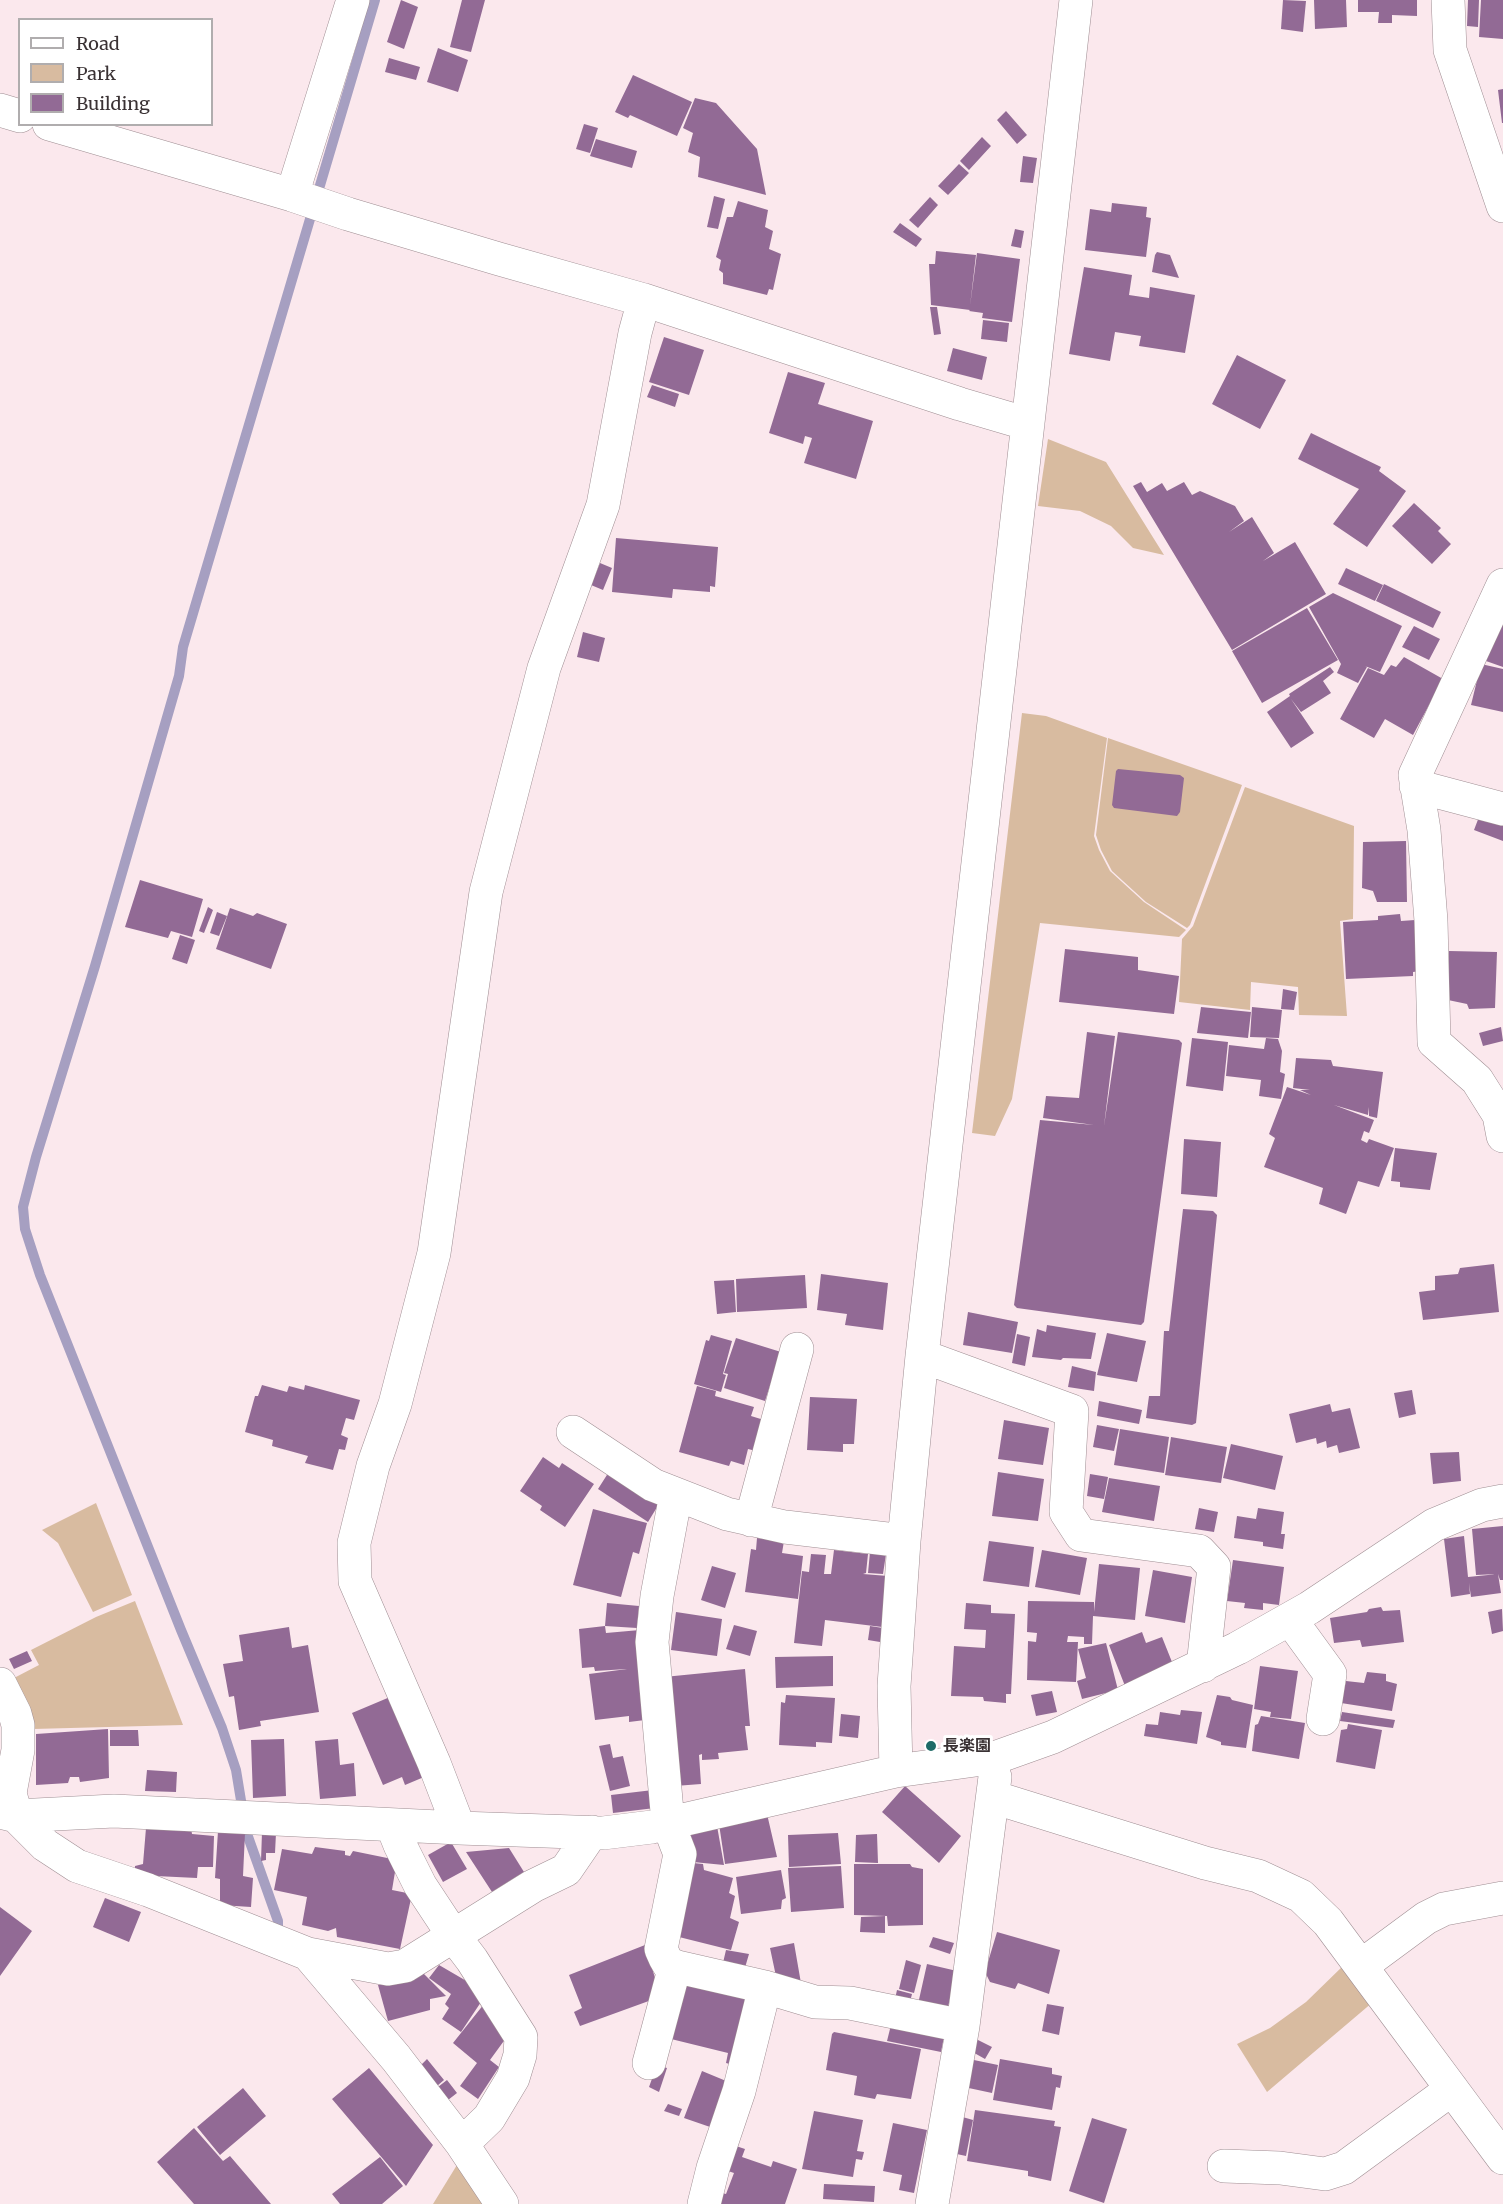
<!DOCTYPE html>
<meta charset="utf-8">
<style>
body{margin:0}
#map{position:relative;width:1503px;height:2204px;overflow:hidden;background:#fbe8ed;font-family:Merriweather,serif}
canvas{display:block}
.legend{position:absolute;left:18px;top:18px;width:195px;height:108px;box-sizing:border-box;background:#fff;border:2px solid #b0adae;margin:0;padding:8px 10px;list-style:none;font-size:18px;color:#3a3234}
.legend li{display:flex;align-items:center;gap:12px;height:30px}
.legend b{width:30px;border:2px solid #b0adae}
</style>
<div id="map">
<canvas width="1503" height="2204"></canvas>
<ul class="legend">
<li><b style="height:8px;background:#fff"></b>Road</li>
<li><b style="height:16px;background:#d8bba0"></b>Park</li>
<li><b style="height:16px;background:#926a95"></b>Building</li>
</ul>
</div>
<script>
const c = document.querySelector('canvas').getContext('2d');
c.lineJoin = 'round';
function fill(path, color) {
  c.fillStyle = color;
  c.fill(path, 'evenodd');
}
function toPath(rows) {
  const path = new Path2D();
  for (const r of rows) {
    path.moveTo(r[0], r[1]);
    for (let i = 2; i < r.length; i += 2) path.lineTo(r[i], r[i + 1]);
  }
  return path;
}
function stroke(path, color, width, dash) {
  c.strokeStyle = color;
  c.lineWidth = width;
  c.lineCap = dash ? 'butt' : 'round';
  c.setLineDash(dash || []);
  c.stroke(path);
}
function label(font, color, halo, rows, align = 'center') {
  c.font = font + ' Merriweather,"Noto Sans JP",serif';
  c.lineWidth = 6;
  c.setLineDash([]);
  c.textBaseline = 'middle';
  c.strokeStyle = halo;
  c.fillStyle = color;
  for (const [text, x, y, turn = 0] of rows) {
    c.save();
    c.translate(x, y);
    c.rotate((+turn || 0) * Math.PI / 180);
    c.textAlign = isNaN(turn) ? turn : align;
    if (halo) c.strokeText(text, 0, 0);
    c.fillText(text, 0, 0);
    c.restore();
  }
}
fill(toPath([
 [1048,439,1106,462,1164,555,1133,548,1111,526,1080,511,1038,506],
 [1022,713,1046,716,1107,738,1094,836,1099,850,1110,871,1144,902,1186,930,1179,937,1040,923,1012,1099,995,1136,972,1133],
 [1108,738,1242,785,1190,925,1187,928,1146,902,1112,871,1101,850,1096,835],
 [1245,787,1354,826,1353,919,1340,921,1347,1016,1299,1015,1298,987,1251,982,1250,1010,1179,1002,1182,939,1193,926],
 [96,1503,132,1595,93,1612,58,1543,42,1530],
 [135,1601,183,1725,33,1729,14,1678,39,1665,31,1650,96,1617],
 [1345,1964,1373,2002,1267,2092,1237,2044,1270,2028,1306,2002],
 [460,2160,491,2204,433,2204]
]), '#d8bba0');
stroke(toPath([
 [278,1937,278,1921,246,1831,236,1770,222,1728,181,1630,40,1275,25,1229,23,1207,36,1157,95,966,179,676,183,647,375,0]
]), '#a69fc1', 10);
fill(toPath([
 [401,0,418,7,404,49,387,42],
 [462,0,485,0,471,52,450,47],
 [1283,0,1306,1,1303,32,1281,29],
 [1314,0,1346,0,1347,27,1315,29],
 [1358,0,1417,0,1417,16,1392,15,1392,23,1378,23,1379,12,1358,12],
 [1468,0,1479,0,1478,27,1467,26],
 [1481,0,1503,0,1503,39,1479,37],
 [438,48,468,60,458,92,427,82],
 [389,58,420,67,416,80,385,72],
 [633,75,692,102,677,136,630,115,628,118,615,112],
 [1503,89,1503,123,1502,123,1498,90],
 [695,98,716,103,757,149,766,195,698,177,700,157,688,152,693,133,683,128],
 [1006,111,1027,135,1017,144,997,120],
 [584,124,598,128,590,153,576,149],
 [982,137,991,146,969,170,960,161],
 [596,139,637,151,632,168,590,156],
 [1023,156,1037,158,1033,183,1020,182],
 [959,164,969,173,948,195,938,186],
 [714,196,725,199,718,229,707,227],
 [930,197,938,205,918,228,909,220],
 [738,201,768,210,765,227,773,231,769,249,781,254,773,290,769,289,767,295,723,284,723,273,719,270,721,260,716,257,727,217,733,217],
 [1112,203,1147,207,1146,217,1151,218,1146,257,1085,250,1090,209,1111,212],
 [900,223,922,239,916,247,893,232],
 [1015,229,1024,231,1021,248,1011,246],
 [936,251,976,255,970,306,977,253,1020,259,1012,322,982,318,983,313,969,311,970,310,931,305,929,264,935,264],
 [1157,252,1170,255,1179,278,1152,272,1155,255],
 [1084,267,1132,275,1129,295,1149,298,1150,287,1195,295,1185,353,1139,346,1141,336,1115,332,1110,361,1069,354],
 [930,307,937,307,941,334,934,335],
 [983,320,1009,323,1007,342,981,339],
 [664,337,704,350,689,395,649,382],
 [953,348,987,357,982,380,947,371],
 [1237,355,1286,380,1260,429,1212,404],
 [788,372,825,383,818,404,873,421,856,479,804,463,812,438,805,436,803,444,769,433],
 [652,385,679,394,675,407,647,397],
 [1311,433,1381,467,1379,471,1406,491,1367,547,1333,524,1359,489,1298,459],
 [1141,482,1147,492,1162,483,1167,491,1184,482,1192,495,1200,491,1235,506,1244,521,1229,532,1252,517,1274,553,1263,561,1295,542,1326,594,1232,650,1133,486],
 [1414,503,1441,528,1438,531,1451,544,1432,564,1392,526],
 [616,538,718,547,715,587,710,586,710,592,673,589,672,598,612,592],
 [600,563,612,568,603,590,591,585],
 [1346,568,1383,585,1375,601,1338,584],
 [1384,584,1441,612,1433,628,1376,601],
 [1333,593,1402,626,1380,672,1365,666,1367,667,1358,683,1337,673,1341,664,1309,607],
 [1307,608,1338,660,1262,703,1232,651],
 [1503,613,1503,667,1486,661],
 [1414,626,1440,639,1429,660,1402,647],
 [583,632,605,638,599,662,577,657],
 [1404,657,1443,679,1413,735,1385,719,1374,738,1340,719,1368,668,1384,675,1391,665,1396,667],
 [1481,664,1503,669,1503,712,1471,705],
 [1330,667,1334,672,1323,681,1331,693,1301,712,1291,699,1314,733,1291,748,1267,712,1290,696,1289,694],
 [1118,769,1180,775,1184,778,1180,812,1177,816,1114,808,1112,805,1116,771],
 [1482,809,1503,817,1503,841,1474,830],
 [1406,841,1407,902,1377,902,1373,891,1362,888,1363,842],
 [140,880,203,899,192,937,171,931,168,938,125,927],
 [208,907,213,910,204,933,199,931],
 [230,908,253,916,257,913,287,924,271,969,216,949],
 [217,912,227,916,219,936,210,933],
 [1400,914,1401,921,1415,920,1420,971,1413,972,1413,976,1346,979,1343,922,1378,920,1378,916],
 [180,935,195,940,187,964,172,959],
 [1065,949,1138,957,1138,970,1179,976,1174,1014,1059,1002],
 [1449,951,1497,952,1495,1008,1469,1009,1467,1004,1448,1000],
 [1283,989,1297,992,1294,1010,1281,1009],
 [1201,1007,1251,1012,1248,1038,1197,1033],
 [1252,1007,1282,1010,1279,1038,1250,1037],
 [1501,1027,1503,1041,1483,1046,1479,1033],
 [1087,1032,1115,1036,1104,1126,1118,1032,1179,1040,1182,1043,1144,1322,1141,1325,1017,1308,1014,1305,1040,1120,1094,1125,1043,1118,1046,1096,1079,1098],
 [1192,1038,1228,1042,1223,1091,1186,1086],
 [1266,1038,1278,1039,1282,1051,1280,1072,1285,1074,1281,1099,1259,1096,1261,1080,1226,1076,1229,1045,1264,1049],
 [1296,1058,1331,1060,1333,1066,1383,1072,1377,1118,1369,1116,1369,1107,1368,1115,1334,1105,1374,1120,1369,1133,1364,1131,1361,1140,1367,1143,1369,1139,1394,1148,1379,1187,1358,1181,1346,1214,1319,1204,1323,1188,1264,1167,1275,1138,1269,1134,1287,1087,1311,1095,1300,1090,1310,1090,1293,1088],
 [1184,1139,1221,1142,1217,1197,1181,1194],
 [1395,1148,1437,1153,1430,1190,1400,1187,1400,1182,1391,1181],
 [1183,1209,1213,1211,1217,1215,1196,1423,1192,1425,1146,1418,1149,1396,1160,1396,1164,1331,1169,1331],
 [1494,1264,1499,1312,1423,1320,1419,1292,1435,1290,1435,1276,1458,1274,1460,1268],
 [821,1274,888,1283,883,1330,845,1325,847,1314,817,1310],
 [805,1275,807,1308,737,1312,736,1279],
 [734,1280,736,1312,717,1314,714,1281],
 [968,1312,1018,1322,1012,1353,963,1345],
 [1047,1325,1096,1333,1091,1359,1063,1358,1061,1360,1032,1357,1037,1329,1046,1332],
 [1107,1333,1146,1341,1137,1382,1097,1375],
 [1017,1334,1030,1337,1025,1366,1012,1363],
 [711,1335,732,1341,723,1374,726,1375,721,1392,694,1384,706,1340,709,1341],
 [736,1338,781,1352,765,1401,724,1388,728,1374,724,1373],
 [1072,1366,1096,1372,1094,1391,1068,1387],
 [262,1385,287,1392,289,1386,304,1390,305,1385,360,1400,354,1420,346,1418,341,1435,348,1438,345,1450,339,1449,333,1470,305,1463,308,1456,272,1446,273,1440,245,1432,255,1396,258,1396],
 [697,1386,716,1391,715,1396,754,1407,751,1416,764,1420,756,1451,748,1449,744,1465,731,1461,729,1466,679,1452],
 [1412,1390,1416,1414,1399,1418,1394,1393],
 [810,1397,857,1399,854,1444,843,1444,843,1452,807,1450],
 [1099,1401,1142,1410,1139,1424,1097,1416],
 [1330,1404,1332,1412,1350,1408,1360,1448,1339,1453,1337,1445,1327,1448,1326,1441,1317,1444,1316,1438,1296,1443,1289,1414],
 [1004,1420,1049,1428,1043,1465,998,1459],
 [1097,1425,1119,1429,1114,1451,1093,1447],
 [1120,1429,1169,1437,1164,1473,1114,1465],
 [1171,1437,1227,1447,1221,1483,1165,1475],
 [1231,1444,1283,1456,1275,1490,1223,1478],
 [1459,1452,1461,1481,1433,1484,1430,1453],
 [543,1457,559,1468,562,1463,594,1484,565,1527,540,1510,542,1506,520,1491],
 [612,1467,662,1499,648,1522,598,1489],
 [998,1472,1044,1479,1038,1521,992,1516],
 [1090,1474,1108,1477,1104,1499,1087,1496],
 [1109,1478,1160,1486,1154,1521,1102,1512],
 [1199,1508,1218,1512,1214,1532,1195,1529],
 [1258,1508,1284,1512,1281,1534,1285,1534,1283,1549,1263,1546,1263,1542,1234,1538,1237,1516,1256,1519],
 [593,1509,647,1523,639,1554,633,1552,621,1597,573,1585],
 [1503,1526,1503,1580,1500,1580,1497,1571,1498,1574,1476,1575,1472,1529],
 [1464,1536,1468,1577,1498,1574,1501,1593,1471,1597,1469,1583,1470,1594,1451,1597,1444,1539],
 [757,1538,784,1541,782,1553,803,1556,798,1599,745,1592,751,1549,756,1550],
 [989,1541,1034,1547,1029,1587,983,1581],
 [834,1550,868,1554,866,1573,863,1574,888,1576,882,1627,825,1620,822,1646,794,1643,802,1571,809,1572,811,1554,826,1555,824,1574,831,1574],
 [1042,1550,1087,1558,1080,1595,1035,1587],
 [870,1552,886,1554,883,1574,868,1573],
 [1233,1560,1284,1567,1279,1605,1263,1603,1263,1610,1244,1608,1245,1603,1227,1601],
 [1099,1564,1140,1568,1135,1620,1093,1616,1092,1644,1084,1644,1084,1637,1068,1636,1067,1642,1078,1642,1076,1682,1027,1680,1028,1641,1036,1642,1037,1633,1027,1632,1028,1601,1094,1602,1094,1612],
 [712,1566,736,1573,725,1608,701,1600],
 [1153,1570,1192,1577,1185,1623,1145,1616],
 [607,1603,639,1606,637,1628,605,1626],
 [966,1603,991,1605,991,1613,1015,1614,1011,1694,1006,1694,1006,1703,984,1701,983,1697,951,1696,954,1646,985,1648,986,1630,964,1629],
 [1381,1607,1383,1611,1400,1610,1404,1642,1362,1647,1360,1640,1334,1643,1330,1618,1367,1612,1369,1609],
 [1502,1609,1503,1631,1492,1634,1488,1612],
 [676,1612,722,1619,717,1656,671,1650],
 [734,1625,757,1631,750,1656,726,1649],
 [605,1626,606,1633,640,1630,645,1720,629,1722,629,1716,595,1720,589,1674,627,1669,595,1671,594,1667,582,1668,579,1629],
 [870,1626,883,1628,880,1642,868,1640],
 [289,1627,292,1648,308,1645,319,1712,260,1721,261,1726,239,1730,234,1696,229,1697,223,1664,243,1661,239,1635],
 [1142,1632,1146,1643,1162,1637,1174,1667,1125,1686,1109,1645],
 [1106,1643,1118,1690,1082,1699,1077,1681,1086,1678,1078,1649],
 [27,1651,32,1661,14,1669,9,1659],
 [833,1656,833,1686,776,1688,775,1657],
 [1260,1666,1298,1671,1291,1719,1270,1717,1271,1712,1254,1709],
 [745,1669,750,1726,745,1726,748,1750,718,1753,719,1759,702,1760,702,1754,699,1755,701,1784,675,1786,664,1677],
 [1367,1672,1386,1674,1386,1681,1397,1684,1392,1711,1341,1703,1346,1681,1364,1683],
 [1052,1691,1057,1712,1036,1716,1031,1695],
 [786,1695,835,1698,832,1743,816,1742,816,1747,779,1745,781,1702,785,1703],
 [1217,1695,1230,1697,1232,1700,1253,1705,1246,1748,1221,1745,1221,1742,1206,1737],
 [390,1697,424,1777,405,1785,402,1777,383,1785,352,1713],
 [1181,1710,1202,1712,1197,1744,1144,1736,1146,1724,1158,1725,1160,1712,1180,1715],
 [1342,1712,1395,1720,1393,1728,1340,1721],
 [841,1714,860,1716,858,1738,839,1736],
 [1261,1716,1305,1723,1299,1759,1252,1751,1255,1725,1258,1724],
 [1348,1724,1382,1730,1375,1769,1336,1762,1341,1730,1347,1729],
 [108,1729,109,1778,80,1782,79,1777,70,1777,68,1783,36,1785,36,1734],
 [110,1730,138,1730,139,1746,110,1746],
 [284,1739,286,1796,253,1798,251,1740],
 [338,1739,340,1765,354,1763,356,1796,320,1799,315,1741],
 [610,1744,613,1758,623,1756,630,1786,610,1791,599,1746],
 [147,1770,177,1772,176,1792,145,1791],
 [905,1786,961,1836,939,1863,882,1812],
 [653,1790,655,1808,613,1813,611,1795],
 [767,1814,777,1857,725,1864,719,1824],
 [717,1826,724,1865,693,1862,689,1832],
 [146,1828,191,1828,192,1834,214,1836,213,1867,198,1867,197,1878,135,1875,135,1866,143,1864],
 [218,1831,245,1833,243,1876,253,1878,251,1907,220,1905,220,1879,215,1878],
 [262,1832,276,1833,275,1853,266,1853,266,1860,261,1861],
 [838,1833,841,1864,789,1867,788,1835],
 [877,1834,878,1863,855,1862,856,1835],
 [451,1842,467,1869,443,1882,428,1855],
 [315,1847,345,1851,345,1855,350,1856,353,1851,397,1860,392,1890,412,1894,400,1949,337,1937,336,1928,328,1931,302,1925,307,1897,274,1890,282,1849,312,1854],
 [509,1848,524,1872,492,1892,466,1852],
 [693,1863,703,1864,704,1870,733,1878,729,1893,735,1896,730,1918,739,1922,731,1950,675,1936],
 [854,1864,910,1864,912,1867,923,1869,923,1925,888,1926,887,1916,854,1915],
 [841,1866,844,1908,791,1912,788,1868],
 [781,1870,786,1898,782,1900,781,1909,741,1914,736,1877],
 [105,1898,141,1912,129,1942,93,1927],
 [0,1907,32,1931,0,1976],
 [885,1916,885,1933,860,1932,861,1917],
 [997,1932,1060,1950,1049,1994,1018,1983,1015,1989,990,1982,985,1972],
 [933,1937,954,1943,950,1954,929,1947],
 [794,1943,802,1989,777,1981,770,1948],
 [645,1945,659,1991,657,1998,580,2026,574,2012,582,2008,569,1975],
 [726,1950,749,1954,744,1971,722,1967],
 [906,1960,921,1965,914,1993,899,1989],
 [927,1964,957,1971,947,2011,918,2004],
 [439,1965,487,1993,461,2032,442,2019,449,2008,445,2004,451,1994,429,1978],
 [423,1973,446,1996,430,1999,430,2010,388,2021,378,1985],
 [683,1975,757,1993,741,2067,726,2063,728,2053,667,2038],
 [897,1990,912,1994,910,2002,895,1999],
 [484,2004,506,2038,490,2060,499,2067,478,2099,460,2086,477,2063,453,2043],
 [1047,2004,1064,2007,1059,2035,1042,2031],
 [892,2021,945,2032,941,2052,887,2041],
 [834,2032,921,2049,911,2099,877,2094,875,2099,854,2095,857,2076,826,2070,832,2034],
 [976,2039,992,2047,985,2059,969,2050],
 [427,2059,444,2080,437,2086,420,2066],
 [969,2059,998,2065,992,2093,964,2087],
 [1000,2059,1052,2068,1052,2074,1062,2076,1060,2088,1056,2087,1052,2110,993,2100],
 [657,2065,667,2068,659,2092,649,2087],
 [369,2068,433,2145,406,2186,332,2099],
 [702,2071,731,2083,713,2128,684,2118],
 [447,2080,457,2093,448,2100,438,2087],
 [243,2088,266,2116,220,2155,197,2127],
 [668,2104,682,2109,679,2116,664,2111],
 [975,2110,1055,2121,1054,2126,1061,2127,1051,2181,1028,2176,1028,2171,967,2161],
 [814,2111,863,2120,857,2151,864,2152,862,2160,856,2159,853,2177,802,2169],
 [959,2116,973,2120,966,2156,952,2153],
 [1092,2118,1127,2129,1104,2203,1069,2191],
 [893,2123,927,2130,914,2193,899,2190,902,2175,883,2171],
 [194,2128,223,2161,230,2156,271,2204,194,2204,157,2162],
 [730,2144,745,2149,742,2157,771,2167,773,2161,797,2169,785,2204,715,2204,719,2192,726,2194,734,2173,722,2169],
 [380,2157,403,2186,382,2204,340,2204,332,2194],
 [824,2184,875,2186,874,2202,823,2199]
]), '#926a95');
const minor = toPath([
 [1448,0,1450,50,1503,206],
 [0,110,20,116],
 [49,124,292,195,348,214,499,259,644,300,960,404,1028,424],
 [292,195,353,0],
 [1503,585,1415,775,1424,830,1431,921,1434,1042,1477,1080,1499,1115,1503,1136],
 [1416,786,1503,809],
 [922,1356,1072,1411,1066,1512,1081,1535,1199,1551,1214,1567,1203,1666],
 [573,1432,653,1485,727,1514,785,1527,904,1541],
 [676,1494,657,1596,652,1642,668,1823,680,1854,661,1949,665,1958,669,1965,765,1987,815,2002,850,2003,963,2026],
 [751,1520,797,1349],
 [1290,1619,1330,1674,1323,1719],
 [0,1684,15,1714,18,1725,18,1750,10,1793,16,1816,45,1845,77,1866,148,1890,308,1954,396,2058,462,2144,502,2204],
 [896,1771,894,1686,904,1541,922,1356,1076,0],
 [993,1797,1205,1863,1258,1876,1301,1896,1328,1922,1503,2158],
 [0,1812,16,1816,114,1811,459,1828,603,1833,652,1827,896,1771,997,1757,1053,1737,1238,1648,1309,1608,1434,1525,1482,1505,1503,1501],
 [392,1825,400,1845,420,1885,453,1935,472,1960,521,2037,520,2055,513,2078,489,2118,462,2144],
 [459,1828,434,1763,355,1581,354,1543,373,1466,395,1404,434,1253,486,892,544,668,603,505,635,333,644,300],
 [308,1954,388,1969,405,1966,533,1886,566,1870,592,1832],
 [1361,1966,1426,1918,1444,1909,1503,1898],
 [649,2063,675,1966],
 [1224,2166,1280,2168,1325,2174,1344,2168,1452,2089],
 [704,2204,713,2168,739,2091,765,1987],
 [932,2204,963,2026,995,1777]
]);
stroke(minor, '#9f8e93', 34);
stroke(minor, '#fff', 33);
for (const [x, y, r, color] of [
 [931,1746,6,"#1e6a67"]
]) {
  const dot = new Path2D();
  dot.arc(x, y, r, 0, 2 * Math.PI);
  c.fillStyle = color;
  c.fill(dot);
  stroke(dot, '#fff', 2);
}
label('bold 16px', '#3a3234', '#fff', [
 ["長楽園",943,1746]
], 'left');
</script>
